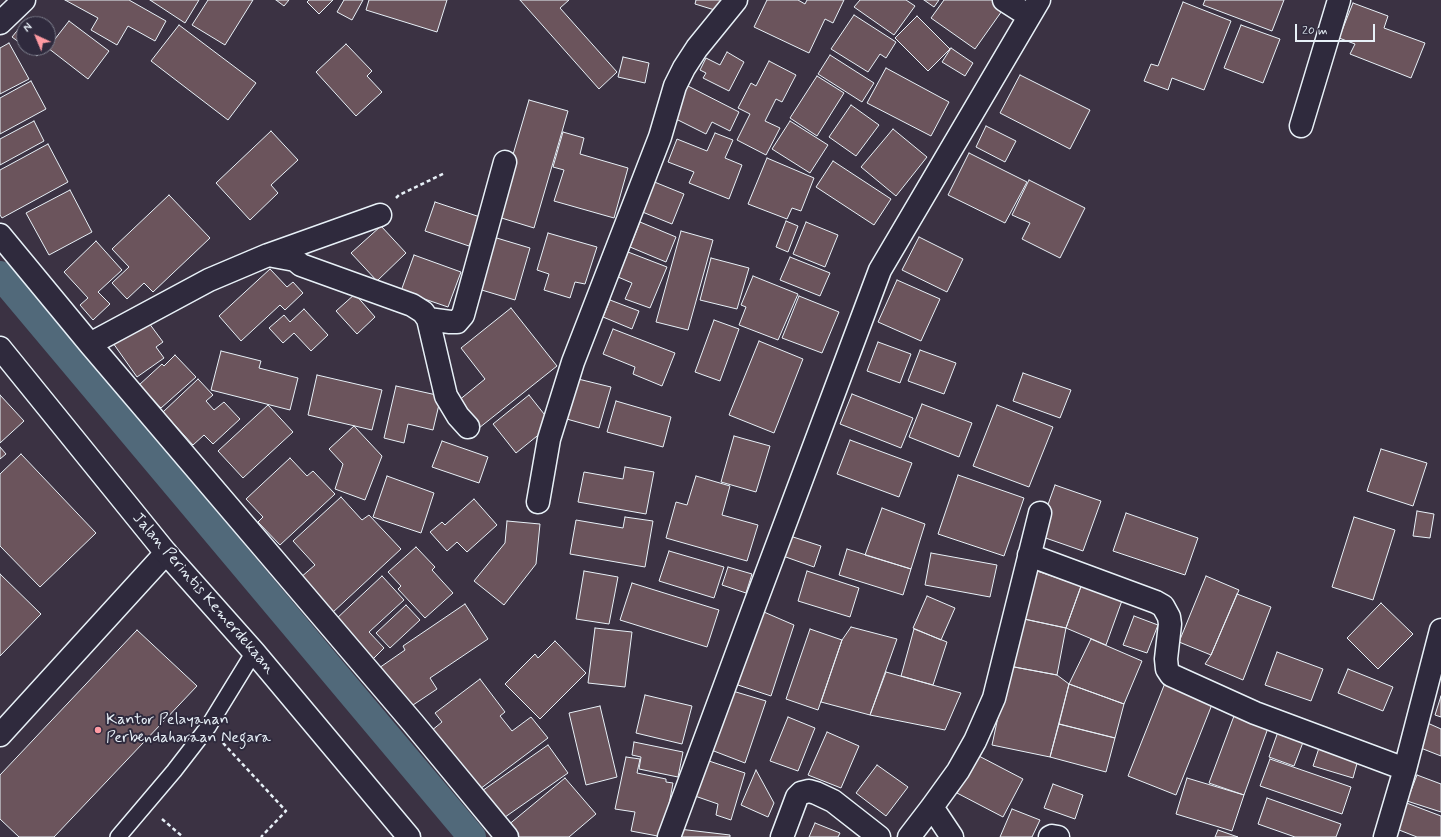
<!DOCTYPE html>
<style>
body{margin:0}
#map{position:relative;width:1441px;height:837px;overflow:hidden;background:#3b3243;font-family:Mynerve,sans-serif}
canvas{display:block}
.north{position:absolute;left:16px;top:16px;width:40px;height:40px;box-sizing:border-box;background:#2f2a3d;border:1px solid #797a88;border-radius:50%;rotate:316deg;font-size:11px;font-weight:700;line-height:16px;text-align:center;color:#e8f1f8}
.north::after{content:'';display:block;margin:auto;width:14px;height:18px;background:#ff9aa2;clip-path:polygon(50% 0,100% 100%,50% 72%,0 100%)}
.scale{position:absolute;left:1295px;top:24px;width:80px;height:18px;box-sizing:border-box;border:2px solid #e8f1f8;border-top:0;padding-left:5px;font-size:12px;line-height:14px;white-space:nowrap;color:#e8f1f8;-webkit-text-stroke:3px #2f2a3d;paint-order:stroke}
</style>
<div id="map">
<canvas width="1441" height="837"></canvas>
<div class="north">N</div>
<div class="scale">20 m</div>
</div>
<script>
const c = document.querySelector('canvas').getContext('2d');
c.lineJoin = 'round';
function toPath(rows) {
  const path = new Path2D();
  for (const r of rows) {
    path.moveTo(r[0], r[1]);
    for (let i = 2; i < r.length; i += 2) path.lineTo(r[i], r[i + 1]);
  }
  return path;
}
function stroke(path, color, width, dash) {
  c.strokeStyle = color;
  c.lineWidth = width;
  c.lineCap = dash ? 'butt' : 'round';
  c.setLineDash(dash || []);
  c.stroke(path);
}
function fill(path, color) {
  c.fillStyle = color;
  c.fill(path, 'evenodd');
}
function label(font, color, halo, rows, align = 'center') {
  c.font = font + ' Mynerve,sans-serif';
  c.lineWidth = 4;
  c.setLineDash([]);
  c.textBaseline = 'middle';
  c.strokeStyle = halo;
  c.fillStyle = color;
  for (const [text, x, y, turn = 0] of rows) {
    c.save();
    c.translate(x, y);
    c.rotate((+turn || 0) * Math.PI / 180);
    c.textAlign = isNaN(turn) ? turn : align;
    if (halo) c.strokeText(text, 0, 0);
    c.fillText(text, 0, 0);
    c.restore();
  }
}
stroke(toPath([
 [0,275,472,837]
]), '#51697a', 28);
const building = toPath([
 [65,0,129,0,166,21,155,41,128,26,117,45,91,30,98,18,65,0],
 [150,0,199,0,185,23,150,0],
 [208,0,253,0,225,45,192,25,208,0],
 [276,0,289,0,284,6,276,0],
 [309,0,333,0,319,14,307,2,309,0],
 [344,0,363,0,352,20,337,12,344,0],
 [369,0,447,0,437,32,366,10,369,0],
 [520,0,569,0,560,8,617,72,599,89,520,0],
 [696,0,721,0,718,11,695,4,696,0],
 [767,0,798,0,805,4,807,0,844,0,833,23,825,19,809,53,754,27,767,0],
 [860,0,906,0,915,6,894,35,854,7,860,0],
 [924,0,939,0,934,7,924,0],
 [944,0,993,0,1004,8,975,49,931,18,944,0],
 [1205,0,1284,0,1272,31,1203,5,1205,0],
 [1183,2,1231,21,1204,90,1172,78,1168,90,1144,81,1151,64,1158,66,1183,2],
 [1353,3,1388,16,1384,28,1425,43,1411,78,1350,54,1355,44,1339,38,1353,3],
 [854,15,896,42,886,58,880,54,868,72,831,49,854,15],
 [917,16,950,49,928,71,895,38,917,16],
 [25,21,29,24,24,24,24,46,12,37,25,21],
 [69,21,109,51,88,79,48,48,69,21],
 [179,25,256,83,228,120,151,61,179,25],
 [1241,25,1280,39,1263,83,1224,68,1241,25],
 [9,43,29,79,0,94,0,48,9,43],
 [346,44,372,71,367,76,382,92,356,116,316,72,346,44],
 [27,48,43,48,37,56,27,48],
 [951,48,973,63,965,76,942,62,951,48],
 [727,52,744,62,729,91,703,78,706,73,700,70,706,58,720,65,727,52],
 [830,55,874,83,862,102,818,74,830,55],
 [623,57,649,63,645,83,618,77,623,57],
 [769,61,796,75,782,102,776,99,765,121,780,128,766,155,737,140,750,114,738,108,751,83,756,86,769,61],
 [886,68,949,102,931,136,867,103,886,68],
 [1020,75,1090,110,1070,149,1000,113,1020,75],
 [817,76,844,93,817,136,790,118,817,76],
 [31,81,46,109,0,134,0,98,31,81],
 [688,86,739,112,730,131,712,122,706,134,672,117,688,86],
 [529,100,568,111,534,228,495,216,529,100],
 [851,105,879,125,856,156,829,137,851,105],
 [34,121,44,141,0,165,0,139,34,121],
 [790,121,828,145,810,173,772,149,790,121],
 [986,126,1016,141,1005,162,976,147,986,126],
 [893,129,927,157,896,196,861,167,893,129],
 [271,131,298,160,271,185,278,193,250,220,216,183,271,131],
 [563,132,584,138,580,154,628,168,614,218,554,201,564,170,553,167,563,132],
 [715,133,733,140,725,158,742,165,729,199,689,183,694,172,668,162,677,139,707,151,715,133],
 [48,144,68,182,2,218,0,215,0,170,48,144],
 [969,153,1027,182,1005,223,948,195,969,153],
 [767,158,814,178,801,211,792,208,787,219,748,204,767,158],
 [833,161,891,199,874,225,816,187,833,161],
 [1029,180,1085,208,1060,258,1022,239,1030,223,1012,215,1029,180],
 [652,181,684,194,672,224,640,211,652,181],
 [70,190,92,232,49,255,26,213,70,190],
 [169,195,210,238,153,292,144,283,127,299,112,283,129,267,112,249,169,195],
 [435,202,480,217,469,246,425,231,435,202],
 [786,221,798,226,788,252,776,247,786,221],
 [640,222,676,237,666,262,630,247,640,222],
 [806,222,838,235,825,267,793,254,806,222],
 [381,226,406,253,377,281,351,253,381,226],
 [681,231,713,240,688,330,656,322,681,231],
 [548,233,597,247,585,284,575,282,570,298,544,290,549,274,537,270,548,233],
 [490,236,530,248,515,300,475,288,490,236],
 [919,237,963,259,947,292,902,270,919,237],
 [96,241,122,270,98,292,110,304,93,320,80,305,88,298,64,272,96,241],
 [628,252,667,267,650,308,625,299,632,283,618,277,628,252],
 [414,255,461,272,448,307,401,291,414,255],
 [790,257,830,273,820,296,780,280,790,257],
 [711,258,749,268,737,309,700,300,711,258],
 [270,269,287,287,293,282,303,293,285,310,280,305,241,341,219,316,270,269],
 [753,276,798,294,778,340,739,325,746,307,741,305,753,276],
 [897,280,940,299,921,341,878,322,897,280],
 [355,294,375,317,357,334,336,311,355,294],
 [799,296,839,312,822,353,782,338,799,296],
 [610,300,639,311,632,329,603,317,610,300],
 [511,308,557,366,479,428,458,401,485,379,461,348,511,308],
 [304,309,328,335,311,351,294,333,283,343,269,328,284,315,290,322,304,309],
 [146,319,163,342,156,347,164,358,137,377,113,343,146,319],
 [714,320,739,329,720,381,695,372,714,320],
 [613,329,675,353,662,386,633,374,635,367,603,354,613,329],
 [759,341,803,359,774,433,729,415,759,341],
 [878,342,911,354,900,383,867,371,878,342],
 [920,350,956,363,944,394,908,381,920,350],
 [221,351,261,361,259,368,298,378,290,410,211,390,221,351],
 [175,355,196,377,161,408,139,385,162,364,164,366,175,355],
 [1023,373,1071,390,1060,418,1013,401,1023,373],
 [317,375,382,390,372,430,308,415,317,375],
 [574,378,611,387,599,428,563,418,574,378],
 [198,379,213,395,206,401,214,410,224,402,240,419,213,444,204,435,193,445,163,412,198,379],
 [396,386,441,396,433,430,408,424,404,443,384,438,396,386],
 [852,394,913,418,901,448,840,424,852,394],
 [0,395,24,421,0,443,0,395],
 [529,395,552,424,516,453,493,424,529,395],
 [616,401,671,417,663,447,607,432,616,401],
 [922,404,972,423,959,457,909,437,922,404],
 [268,405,293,432,243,478,218,451,268,405],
 [997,405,1053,427,1029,487,973,466,997,405],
 [354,426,382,456,365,500,335,489,343,464,329,449,354,426],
 [734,436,770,446,756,492,721,482,734,436],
 [850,440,912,463,899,497,837,474,850,440],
 [442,441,488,457,479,483,432,467,442,441],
 [0,447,6,454,0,459,0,447],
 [1381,449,1427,463,1413,506,1367,491,1381,449],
 [21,454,96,533,40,587,0,546,0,474,21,454],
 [290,458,307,476,313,471,335,494,280,545,258,522,263,517,246,499,290,458],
 [625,467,654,472,646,514,578,502,584,472,623,479,625,467],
 [958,475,1024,498,1004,556,938,534,958,475],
 [387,476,434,493,421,533,373,517,387,476],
 [696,476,730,486,722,515,758,525,747,561,666,538,676,502,687,505,696,476],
 [1055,485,1101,501,1083,551,1037,535,1055,485],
 [341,497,362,520,369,515,401,549,332,613,300,578,315,565,293,541,341,497],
 [474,499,497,525,467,552,457,542,447,551,430,532,442,522,445,525,474,499],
 [882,508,925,524,911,569,865,555,882,508],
 [1417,511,1434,514,1430,538,1413,536,1417,511],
 [1126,513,1198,538,1185,575,1113,551,1126,513],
 [625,517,653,521,645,567,570,554,576,520,623,528,625,517],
 [1354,517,1395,530,1373,600,1332,587,1354,517],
 [507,521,540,524,536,564,504,605,474,581,505,543,507,521],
 [790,536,821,546,814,567,783,556,790,536],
 [416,547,435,567,432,570,453,593,425,618,398,589,401,586,388,572,416,547],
 [847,549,911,569,903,595,839,575,847,549],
 [669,551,724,567,714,598,659,581,669,551],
 [931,553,997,565,990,597,925,585,931,553],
 [728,567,752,574,746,593,722,585,728,567],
 [1034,570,1081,586,1066,628,1024,619,1034,570],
 [584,571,618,577,609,624,576,619,584,571],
 [807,571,859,588,850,617,798,601,807,571],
 [0,574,41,614,0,656,0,574],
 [382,576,404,600,369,632,384,648,372,660,335,620,382,576],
 [1206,576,1239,590,1211,655,1179,642,1206,576],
 [1083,581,1124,595,1106,645,1066,628,1083,581],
 [632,583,719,610,707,647,620,620,632,583],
 [1237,594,1271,607,1243,680,1205,664,1211,655,1237,594],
 [927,596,955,608,941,640,913,628,927,596],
 [1381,603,1413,634,1378,669,1347,638,1381,603],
 [465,604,488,639,430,678,437,689,407,709,379,668,405,650,403,646,465,604],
 [406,605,420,620,390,648,376,633,406,605],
 [757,609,794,625,771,696,729,682,757,609],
 [1134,616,1158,625,1147,653,1123,645,1134,616],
 [1024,619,1066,628,1057,675,1009,666,1024,619],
 [851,627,897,639,870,715,821,702,842,640,851,627],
 [595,628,632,632,625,687,588,683,595,628],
 [810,629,842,640,818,710,786,699,810,629],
 [914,629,947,642,933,685,901,676,914,629],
 [137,630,197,686,54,837,19,837,0,819,0,775,137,630],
 [1091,639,1142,661,1124,704,1069,684,1091,639],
 [555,641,586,673,540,719,505,684,535,654,538,658,555,641],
 [1277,652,1323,669,1311,701,1265,685,1277,652],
 [1009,666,1057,675,1069,684,1050,757,992,745,1009,666],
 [1348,669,1393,687,1383,711,1338,693,1348,669],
 [886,672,961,693,945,730,870,715,886,672],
 [480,679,505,712,500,716,512,731,531,717,548,738,476,792,431,731,442,722,435,713,480,679],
 [1165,683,1213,702,1176,795,1128,776,1165,683],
 [1069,684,1124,704,1115,738,1059,724,1069,684],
 [726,689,766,701,745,763,706,748,726,689],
 [645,695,692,706,682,744,636,733,645,695],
 [1441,696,1441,717,1435,715,1441,696],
 [600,706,617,777,586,785,569,713,600,706],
 [1234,716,1268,728,1244,795,1209,783,1234,716],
 [788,717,815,728,798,771,770,761,788,717],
 [1423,721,1441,729,1441,756,1413,745,1423,721],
 [1059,724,1115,738,1106,772,1050,757,1059,724],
 [1279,729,1305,737,1294,766,1269,757,1279,729],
 [827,732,859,746,841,788,808,775,827,732],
 [634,742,683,752,678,777,639,769,641,757,632,755,634,742],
 [548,745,568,773,498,822,479,793,548,745],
 [1320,745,1359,756,1353,778,1313,766,1320,745],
 [977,755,1023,779,1003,817,957,793,977,755],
 [626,757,640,759,637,773,666,779,666,782,673,783,663,837,631,831,635,812,615,809,626,757],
 [1270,759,1351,787,1342,814,1260,786,1270,759],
 [706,760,745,773,731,820,716,815,718,804,692,795,706,760],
 [877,765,908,787,886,816,856,793,877,765],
 [756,770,774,803,768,817,741,805,756,770],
 [1417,775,1441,784,1441,812,1407,801,1417,775],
 [565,778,596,814,569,837,516,837,507,826,565,778],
 [1187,778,1244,795,1232,831,1176,814,1187,778],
 [1053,784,1083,795,1075,819,1044,808,1053,784],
 [1267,798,1341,824,1336,837,1295,837,1258,824,1267,798],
 [1404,802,1441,816,1441,837,1417,837,1394,828,1404,802],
 [1012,809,1040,820,1032,837,1000,837,1012,809],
 [815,823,840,833,838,837,809,837,815,823],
 [679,829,730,835,730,837,679,837,679,829],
 [1218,830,1238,837,1215,837,1218,830]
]);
fill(building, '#6b545c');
stroke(building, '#e8f1f8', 1);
const lane = toPath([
 [118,837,174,771,208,727,254,652]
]);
const street = toPath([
 [1004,0,1029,16],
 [0,23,24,0],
 [1301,126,1339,0],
 [0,235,90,344,413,723,507,837],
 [268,255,295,260,301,265,412,305,423,312,428,319,446,396,458,416,468,427],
 [428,319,450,322,457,322,463,315,505,162],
 [90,344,209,280,268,255,380,215],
 [538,502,549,439,573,362,660,137,675,86,684,68,697,48,736,0],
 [1029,555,1156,602,1163,606,1169,617,1170,624,1166,659,1167,669,1171,675,1255,713,1405,769],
 [0,735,166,553],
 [932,807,952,837],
 [669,837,755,604,880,270,1039,0],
 [782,837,797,797,801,793,809,791,816,793,833,801,879,837],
 [909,837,932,807,958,771,975,741,994,698,1040,513],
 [1050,837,1052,836,1058,837],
 [1385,837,1405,769,1441,630]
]);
const secondary = toPath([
 [0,348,166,553,254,652,409,837]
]);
stroke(lane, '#e8f1f8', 18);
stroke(street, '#e8f1f8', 25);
stroke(secondary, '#e8f1f8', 25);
stroke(toPath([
 [396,198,399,195,445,173],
 [223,743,286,811,261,837],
 [162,819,183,837]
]), '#e8f1f8', 2.5, [4, 3]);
stroke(lane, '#2f2a3d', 15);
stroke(street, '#2f2a3d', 22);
stroke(secondary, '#2f2a3d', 22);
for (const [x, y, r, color] of [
 [98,730,4,"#ff9aa2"]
]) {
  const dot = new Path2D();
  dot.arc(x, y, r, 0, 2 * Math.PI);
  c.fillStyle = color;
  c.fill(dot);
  stroke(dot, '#2f2a3d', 1.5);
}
label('16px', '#e8f1f8', '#2f2a3d', [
 ["Jalan Perintis Kemerdekaan",203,594,49]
]);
label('16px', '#e8f1f8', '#2f2a3d', [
 ["Kantor Pelayanan",106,721],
 ["Perbendaharaan Negara",106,739]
], 'left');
</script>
